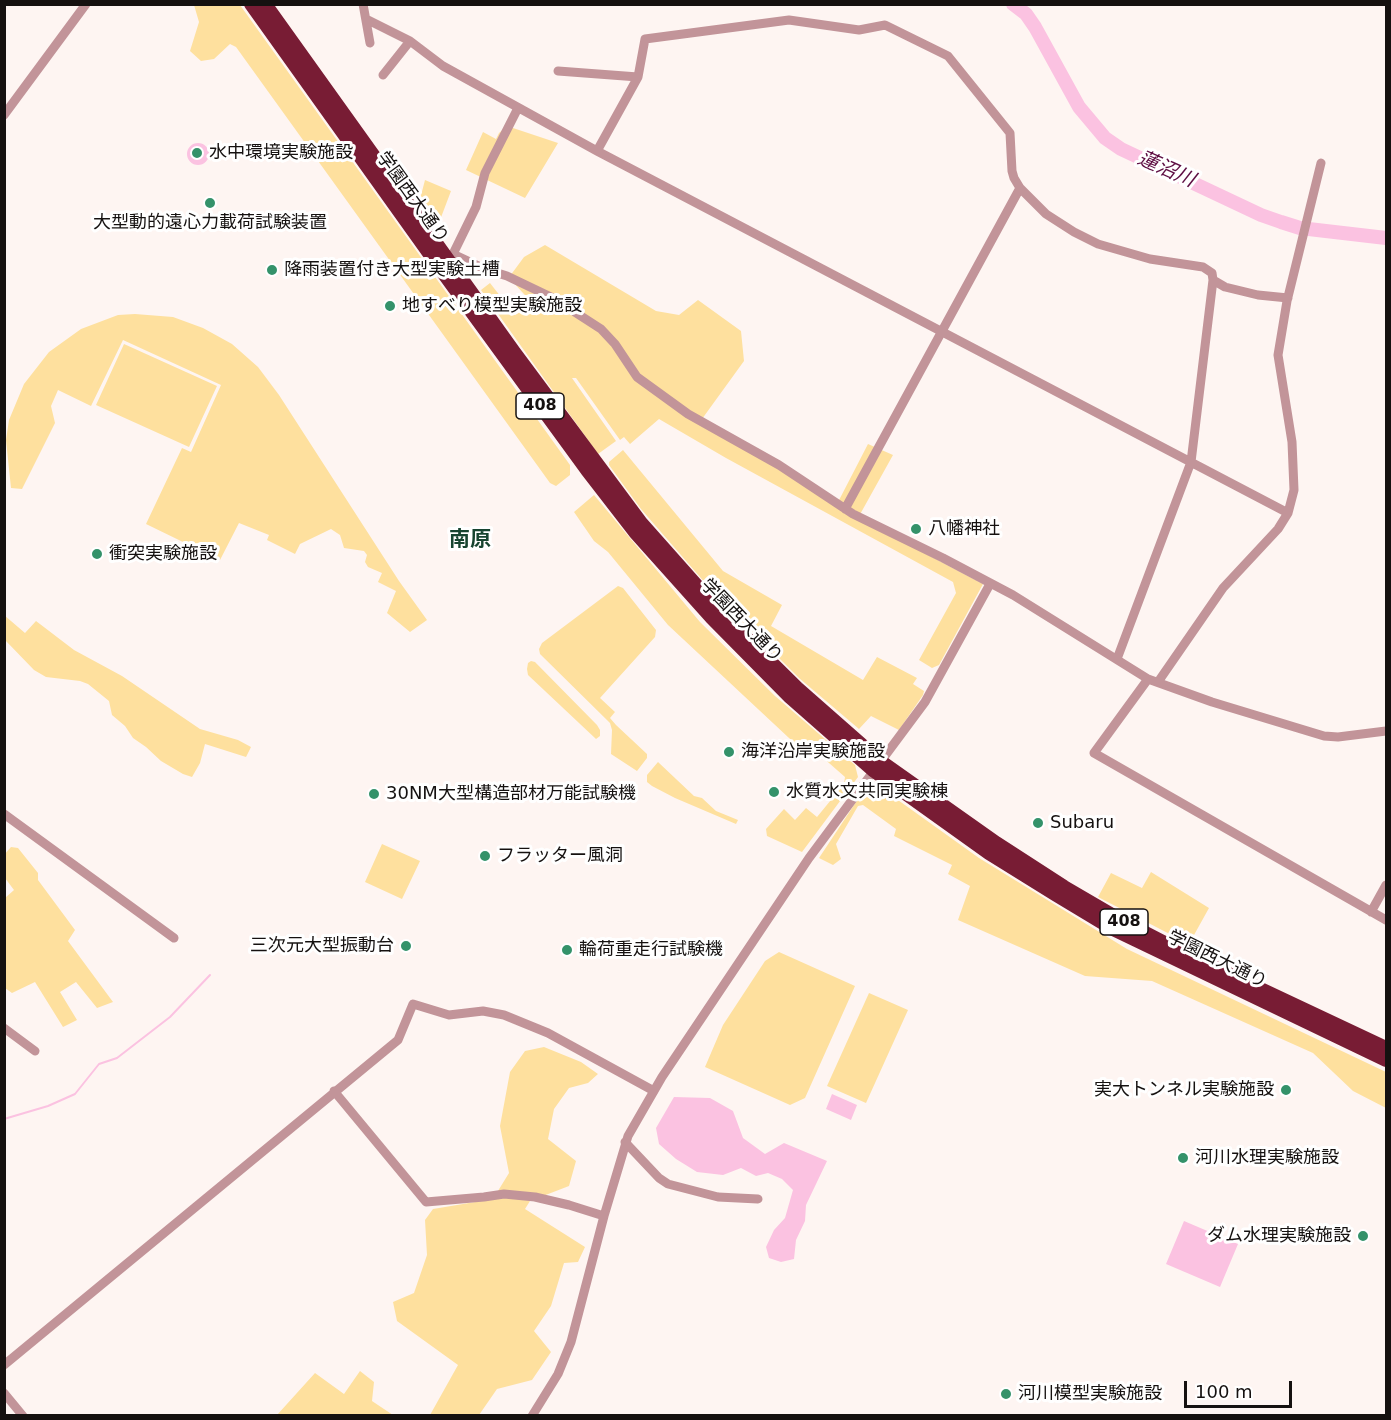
<!DOCTYPE html>
<meta charset="utf-8">
<style>
body{margin:0}
#map{position:relative;width:1391px;height:1420px;overflow:hidden;background:#fef5f2;font-family:"DejaVu Sans",sans-serif}
canvas{display:block}
.frame{position:absolute;inset:0;border:6px solid #151110;pointer-events:none}
.scale{position:absolute;left:1184px;top:1381px;width:108px;height:27px;box-sizing:border-box;border:3px solid #151110;border-top:0;padding-left:8px;font-size:18px;line-height:21px;white-space:nowrap;color:#151110;-webkit-text-stroke:4px #fff;paint-order:stroke}
</style>
<div id="map">
<canvas width="1391" height="1420"></canvas>
<div class="frame"></div>
<div class="scale">100 m</div>
</div>
<script>
const c = document.querySelector('canvas').getContext('2d');
c.lineJoin = 'round';
function fill(path, color) {
  c.fillStyle = color;
  c.fill(path, 'evenodd');
}
function toPath(rows) {
  const path = new Path2D();
  for (const r of rows) {
    if (r.length === 3) {
      path.moveTo(r[0] + r[2], r[1]);
      path.arc(r[0], r[1], r[2], 0, 2 * Math.PI);
      continue;
    }
    path.moveTo(r[0], r[1]);
    for (let i = 2; i < r.length; i += 2) path.lineTo(r[i], r[i + 1]);
  }
  return path;
}
function stroke(path, color, width, dash) {
  c.strokeStyle = color;
  c.lineWidth = width;
  c.lineCap = dash ? 'butt' : 'round';
  c.setLineDash(dash || []);
  c.stroke(path);
}
function label(font, color, halo, rows, align = 'center') {
  c.font = font + ' "DejaVu Sans","Noto Sans JP",sans-serif';
  c.lineWidth = 6;
  c.setLineDash([]);
  c.textBaseline = 'middle';
  c.strokeStyle = halo;
  c.fillStyle = color;
  for (const [text, x, y, turn = 0] of rows) {
    c.save();
    c.translate(x, y);
    c.rotate((+turn || 0) * Math.PI / 180);
    c.textAlign = isNaN(turn) ? turn : align;
    if (halo) c.strokeText(text, 0, 0);
    c.fillText(text, 0, 0);
    c.restore();
  }
}
fill(toPath([
 [194,5,240,5,570,465,570,475,556,486,550,483,236,47,230,44,214,59,201,61,190,51,199,22],
 [507,126,558,143,525,198,466,170,483,132,496,139,499,133],
 [425,180,451,191,437,228,419,203],
 [545,245,656,311,679,315,698,300,741,331,744,361,702,419,836,506,868,444,893,455,858,518,983,584,939,665,932,668,919,660,956,593,953,582,726,458,659,419,630,444,624,437,620,440,576,378,572,378,616,441,598,454,481,290,490,283,515,315,524,309,528,314,536,307,511,280,510,276,524,257],
 [135,314,173,317,203,328,232,344,258,367,279,395,399,581,427,620,410,632,387,613,396,591,378,582,382,573,368,567,365,562,367,555,364,551,344,548,340,535,331,529,300,544,295,554,267,540,269,535,239,523,220,560,146,524,182,448,191,452,221,385,123,340,91,406,58,390,51,406,55,423,22,489,11,488,6,440,9,420,24,384,49,352,81,329,118,315],
 [124,344,217,386,189,447,96,405],
 [623,450,723,571,782,605,771,626,863,680,877,657,917,678,913,684,924,691,923,695,899,730,871,716,859,729,799,678,713,592,641,509,609,465,609,462],
 [594,495,700,622,775,696,855,765,858,777,802,852,767,836,766,829,784,809,795,820,806,808,817,817,844,784,845,777,813,749,804,752,668,625,608,552,594,541,574,512],
 [618,586,623,588,656,630,655,637,600,698,615,712,610,718,616,725,647,754,647,758,637,771,611,754,612,730,610,723,540,654,539,649,542,643],
 [4,615,25,633,36,621,74,650,122,676,200,729,238,740,251,747,246,757,205,744,200,763,192,777,183,774,161,761,146,747,133,738,125,726,112,715,109,701,88,684,80,681,46,677,34,670,5,640],
 [531,661,535,662,597,725,600,730,600,736,596,739,528,675,527,669,528,663],
 [658,762,694,796,702,798,716,811,738,820,736,824,675,798,652,786,647,782,647,775],
 [877,785,979,858,1127,949,1386,1072,1386,1108,1353,1091,1313,1053,1152,981,1085,976,958,920,970,886,948,874,952,865,894,836,896,829,863,805,858,806,836,844,841,859,833,865,819,858,866,787],
 [382,844,420,861,402,899,365,882],
 [11,847,18,848,38,873,38,880,75,930,68,941,113,1002,97,1008,76,982,60,992,77,1020,63,1027,35,982,12,993,5,988,5,898,14,890,5,878,4,855],
 [1151,872,1209,908,1189,944,1098,897,1111,873,1142,888],
 [779,952,855,986,805,1098,790,1105,705,1067,723,1025,765,961],
 [869,993,908,1010,866,1103,827,1086],
 [544,1047,581,1062,598,1074,588,1083,569,1088,554,1109,548,1139,576,1161,569,1186,530,1201,525,1209,585,1247,578,1262,564,1263,551,1306,534,1331,551,1352,532,1380,497,1389,479,1415,430,1415,458,1365,397,1321,393,1302,414,1293,427,1255,425,1220,433,1209,493,1199,509,1173,500,1126,510,1072,525,1051],
 [360,1371,374,1382,372,1401,393,1415,277,1415,315,1373,344,1394]
]), '#fee09e');
fill(toPath([
 [198,154,11],
 [832,1094,857,1105,851,1120,826,1109],
 [674,1097,710,1098,733,1111,743,1138,765,1154,784,1143,827,1161,806,1205,805,1221,796,1240,794,1259,781,1262,769,1258,766,1247,774,1230,785,1218,793,1190,782,1179,768,1173,756,1176,741,1168,723,1175,697,1172,676,1159,659,1144,656,1128],
 [1184,1221,1238,1244,1220,1287,1166,1264]
]), '#fbc2e1');
stroke(toPath([
 [4,1119,48,1106,75,1094,99,1064,117,1058,170,1017,210,975]
]), '#fbc2e1', 2);
stroke(toPath([
 [1013,4,1026,14,1035,27,1079,107,1105,138,1121,149,1261,215,1281,222,1300,228,1386,238]
]), '#fbc2e1', 14);
stroke(toPath([
 [363,4,370,43],
 [366,19,410,41,443,66,597,151,1288,513],
 [558,71,638,77],
 [383,75,410,41],
 [4,115,86,4],
 [597,151,638,77,645,39,789,20,859,30,885,25,948,56,1010,133,1012,171,1014,178,1020,188,1046,214,1074,232,1098,244,1150,259,1203,267,1212,273,1213,280,1225,287,1258,295,1288,298],
 [453,254,476,207,485,173,518,108],
 [447,257,453,254,485,269,507,276,553,298,601,329,615,344,637,377,688,414,779,465,853,514,943,558,1013,595,1148,679,1212,702,1324,736,1338,737,1386,731],
 [845,509,1020,188],
 [1117,659,1191,462,1213,280],
 [1148,679,1094,753,1386,920],
 [1158,682,1223,588,1278,529,1288,513,1294,490,1292,442,1278,355,1287,301,1321,163],
 [4,814,174,938],
 [1371,912,1386,885],
 [4,1028,35,1051],
 [334,1091,426,1202,484,1197,504,1194,535,1197,569,1205,604,1216],
 [625,1142,659,1178,668,1184,718,1197,758,1199],
 [4,1365,398,1040,413,1004,449,1015,483,1011,504,1015,548,1033,654,1091],
 [4,1393,23,1416],
 [532,1416,558,1374,571,1342,604,1216,628,1136,662,1077,809,858,925,702,990,584]
]), '#c29499', 9);
stroke(toPath([
 [251,4,439,267,587,470,635,532,712,618,790,697,873,770,989,853,1055,894,1113,929,1386,1060],
 [265,4,514,352,641,523,720,612,797,688,880,761,996,843,1064,887,1124,922,1182,952,1386,1048]
]), '#781c34', 14);
for (const [x, y, r, color] of [
 [197,153,6,"#34926a"],
 [210,203,6,"#34926a"],
 [272,270,6,"#34926a"],
 [390,306,6,"#34926a"],
 [916,529,6,"#34926a"],
 [97,554,6,"#34926a"],
 [729,752,6,"#34926a"],
 [774,792,6,"#34926a"],
 [374,794,6,"#34926a"],
 [1038,823,6,"#34926a"],
 [485,856,6,"#34926a"],
 [406,946,6,"#34926a"],
 [567,950,6,"#34926a"],
 [1286,1090,6,"#34926a"],
 [1183,1158,6,"#34926a"],
 [1363,1236,6,"#34926a"],
 [1006,1394,6,"#34926a"]
]) {
  const dot = new Path2D();
  dot.arc(x, y, r, 0, 2 * Math.PI);
  c.fillStyle = color;
  c.fill(dot);
  stroke(dot, '#fff', 2);
}
for (const [x, y, w] of [
 [540,406,48],
 [1124,922,48]
]) {
  const box = new Path2D();
  box.roundRect(x - w / 2, y - 13, w, 26, 4.5);
  c.fillStyle = '#fff';
  c.fill(box);
  stroke(box, '#151110', 1.5);
}
label('bold 16px', '#151110', null, [
 ["408",540,406],
 ["408",1124,922]
]);
label('18px', '#151110', '#fff', [
 ["水中環境実験施設",209,153],
 ["大型動的遠心力載荷試験装置",210,223,"center"],
 ["降雨装置付き大型実験土槽",284,270],
 ["地すべり模型実験施設",402,306],
 ["八幡神社",928,529],
 ["衝突実験施設",109,554],
 ["海洋沿岸実験施設",741,752],
 ["水質水文共同実験棟",786,792],
 ["30NM大型構造部材万能試験機",386,794],
 ["Subaru",1050,823],
 ["フラッター風洞",497,856],
 ["三次元大型振動台",394,946,"right"],
 ["輪荷重走行試験機",579,950],
 ["実大トンネル実験施設",1274,1090,"right"],
 ["河川水理実験施設",1195,1158],
 ["ダム水理実験施設",1351,1236,"right"],
 ["河川模型実験施設",1018,1394]
], 'left');
label('18px', '#151110', '#fff', [
 ["学園西大通り",412,198,54],
 ["学園西大通り",741,621,46],
 ["学園西大通り",1217,960,26]
]);
label('italic 20px', '#5e0e43', '#fff', [
 ["蓮沼川",1166,170,24]
]);
label('bold 21px', '#174430', '#fff', [
 ["南原",470,541]
]);
</script>
